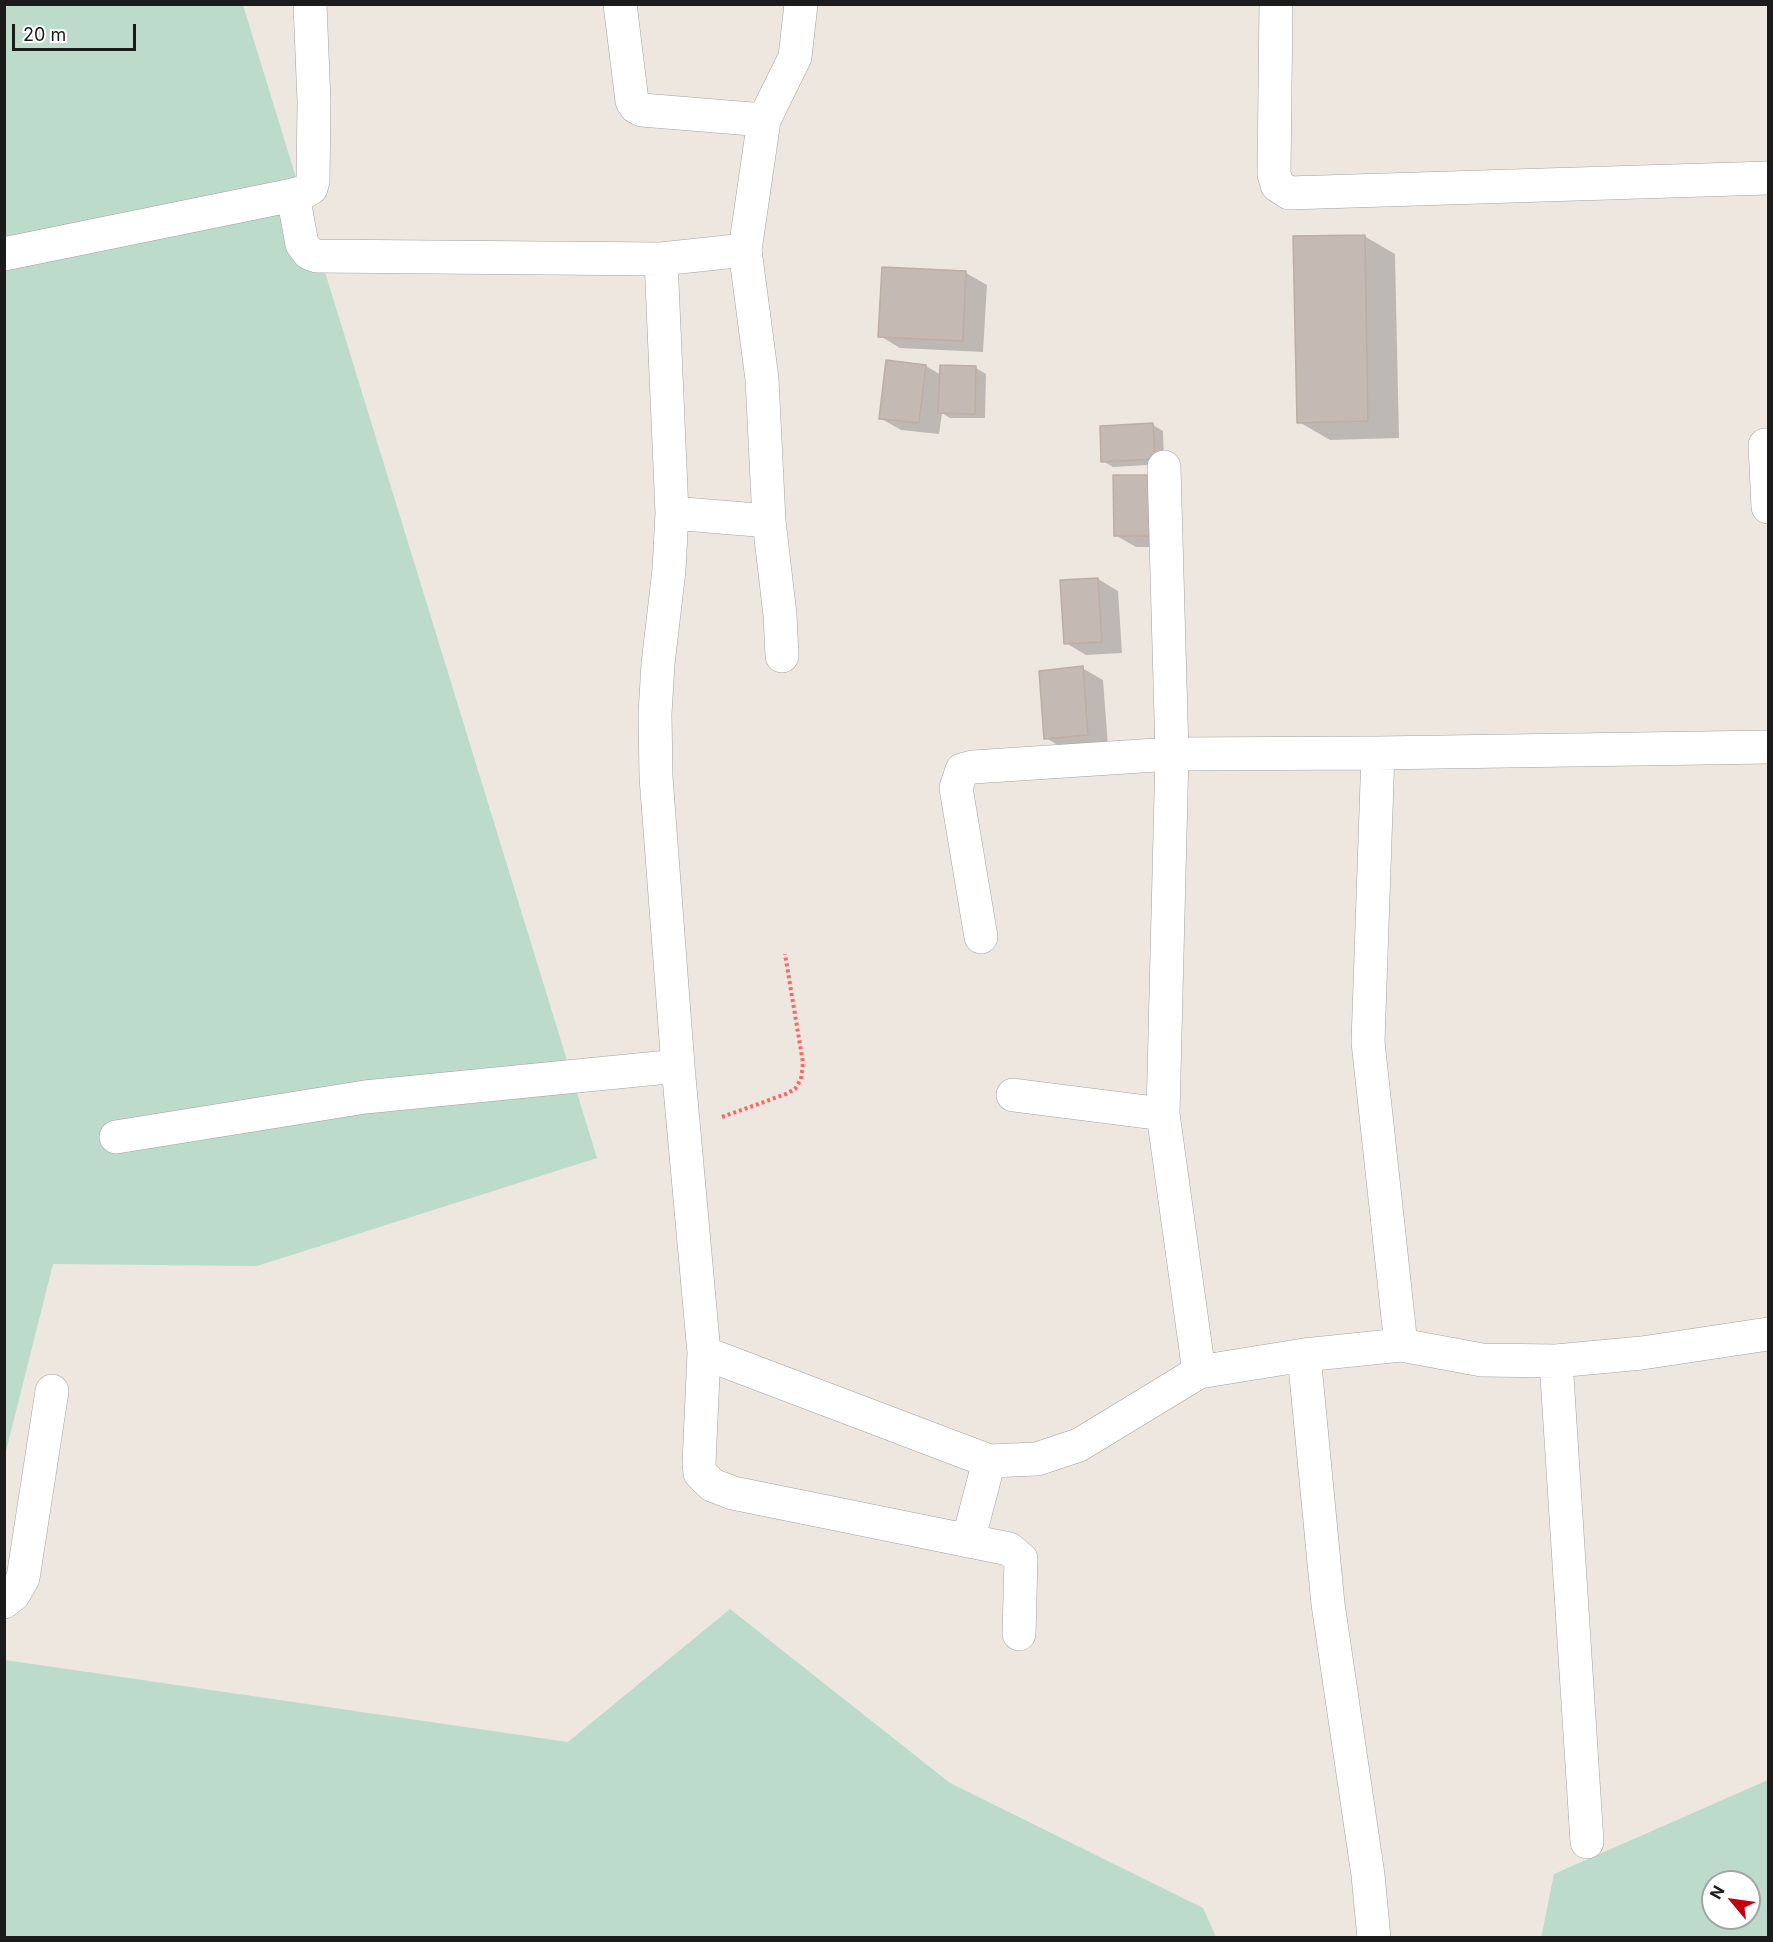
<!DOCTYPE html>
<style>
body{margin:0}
#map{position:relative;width:1773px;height:1942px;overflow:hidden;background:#ede7e0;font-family:Inter,sans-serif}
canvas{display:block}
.frame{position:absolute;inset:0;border:6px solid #1b1b1b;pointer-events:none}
.north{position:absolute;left:1701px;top:1870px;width:60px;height:60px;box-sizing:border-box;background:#fff;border:2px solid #a4a4a4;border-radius:50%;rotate:299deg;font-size:16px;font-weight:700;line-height:24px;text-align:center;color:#1b1b1b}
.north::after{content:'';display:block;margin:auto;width:21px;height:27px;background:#c5000e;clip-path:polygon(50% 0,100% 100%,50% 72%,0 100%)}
.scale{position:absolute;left:12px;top:24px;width:124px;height:27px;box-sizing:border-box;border:3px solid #1b1b1b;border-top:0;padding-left:8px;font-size:18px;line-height:21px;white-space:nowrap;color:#1b1b1b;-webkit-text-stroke:4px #fff;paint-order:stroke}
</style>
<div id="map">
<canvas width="1773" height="1942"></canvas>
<div class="frame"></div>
<div class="north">N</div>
<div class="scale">20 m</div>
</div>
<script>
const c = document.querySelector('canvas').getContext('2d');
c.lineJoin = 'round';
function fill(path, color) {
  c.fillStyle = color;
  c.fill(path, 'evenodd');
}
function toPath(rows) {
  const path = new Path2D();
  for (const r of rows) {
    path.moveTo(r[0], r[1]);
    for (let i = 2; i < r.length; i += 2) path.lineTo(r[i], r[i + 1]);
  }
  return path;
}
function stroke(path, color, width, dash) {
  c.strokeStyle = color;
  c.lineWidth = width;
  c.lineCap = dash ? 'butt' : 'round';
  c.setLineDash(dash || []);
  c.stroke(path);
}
fill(toPath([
 [5,5,243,5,597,1158,257,1266,53,1264,5,1455],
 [730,1609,950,1783,1203,1908,1216,1937,5,1937,5,1660,568,1742],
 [1768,1780,1768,1937,1541,1938,1554,1874],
 [1713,1882,1749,1882,1749,1918,1713,1918]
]), '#bcdbcb');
fill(toPath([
 [1364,236,1395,254,1399,438,1330,440,1299,422],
 [883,269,966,273,987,285,983,352,900,348,880,336],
 [888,362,926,366,941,375,976,368,986,374,985,418,950,418,942,413,939,434,901,430,880,418],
 [1153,425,1163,431,1164,464,1113,467,1103,461],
 [1115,476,1175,547,1136,547,1115,535],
 [1098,579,1118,591,1122,653,1086,655,1066,643],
 [1082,668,1103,680,1108,746,1066,750,1046,738]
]), '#0003');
const building = toPath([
 [1365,235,1368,421,1297,423,1293,236,1365,235],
 [882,267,966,271,963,341,878,337,882,267],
 [886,360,926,365,919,423,879,419,886,360],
 [940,365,976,366,975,414,938,413,940,365],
 [1153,423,1155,459,1101,462,1100,426,1153,423],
 [1113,475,1154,475,1155,536,1114,536,1113,475],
 [1098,578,1102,642,1064,644,1060,580,1098,578],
 [1083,666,1088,735,1044,739,1039,671,1083,666]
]);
fill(building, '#c4b9b3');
stroke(building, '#beada2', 1.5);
const street = toPath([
 [620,4,632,101,636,107,642,110,764,120],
 [1276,4,1274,174,1277,185,1289,193,1768,178],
 [293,195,306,191,311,188,313,181,314,102,310,4],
 [4,254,293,195,302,244,309,253,317,256,661,259,745,250],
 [661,259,672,513,669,570,658,664,655,714,656,777,678,1066,704,1353,699,1463,700,1473,712,1485,733,1493,1009,1549,1021,1559,1019,1634],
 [1765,445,1768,507],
 [1164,467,1172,754,1378,753,1768,747],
 [672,513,769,521],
 [782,656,780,615,769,521,762,379,745,250,764,120,795,57,801,4],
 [1378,753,1368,1042,1401,1345],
 [981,937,956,788,962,770,973,767,1172,754,1163,1114,1199,1372],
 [1013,1095,1163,1114],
 [116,1137,365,1097,678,1066],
 [704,1353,989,1461,1037,1459,1079,1445,1199,1372,1304,1355,1401,1345,1482,1360,1556,1361,1642,1353,1768,1334],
 [1304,1355,1328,1604,1368,1875,1374,1938],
 [1556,1361,1587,1842],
 [968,1541,989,1461],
 [4,1602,14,1594,23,1578,52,1391]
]);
stroke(street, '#a2a2a2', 34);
stroke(toPath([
 [722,1117,786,1094,795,1089,801,1079,803,1063,785,954]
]), '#fa6864', 4, [3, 3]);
stroke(street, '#fff', 33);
</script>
